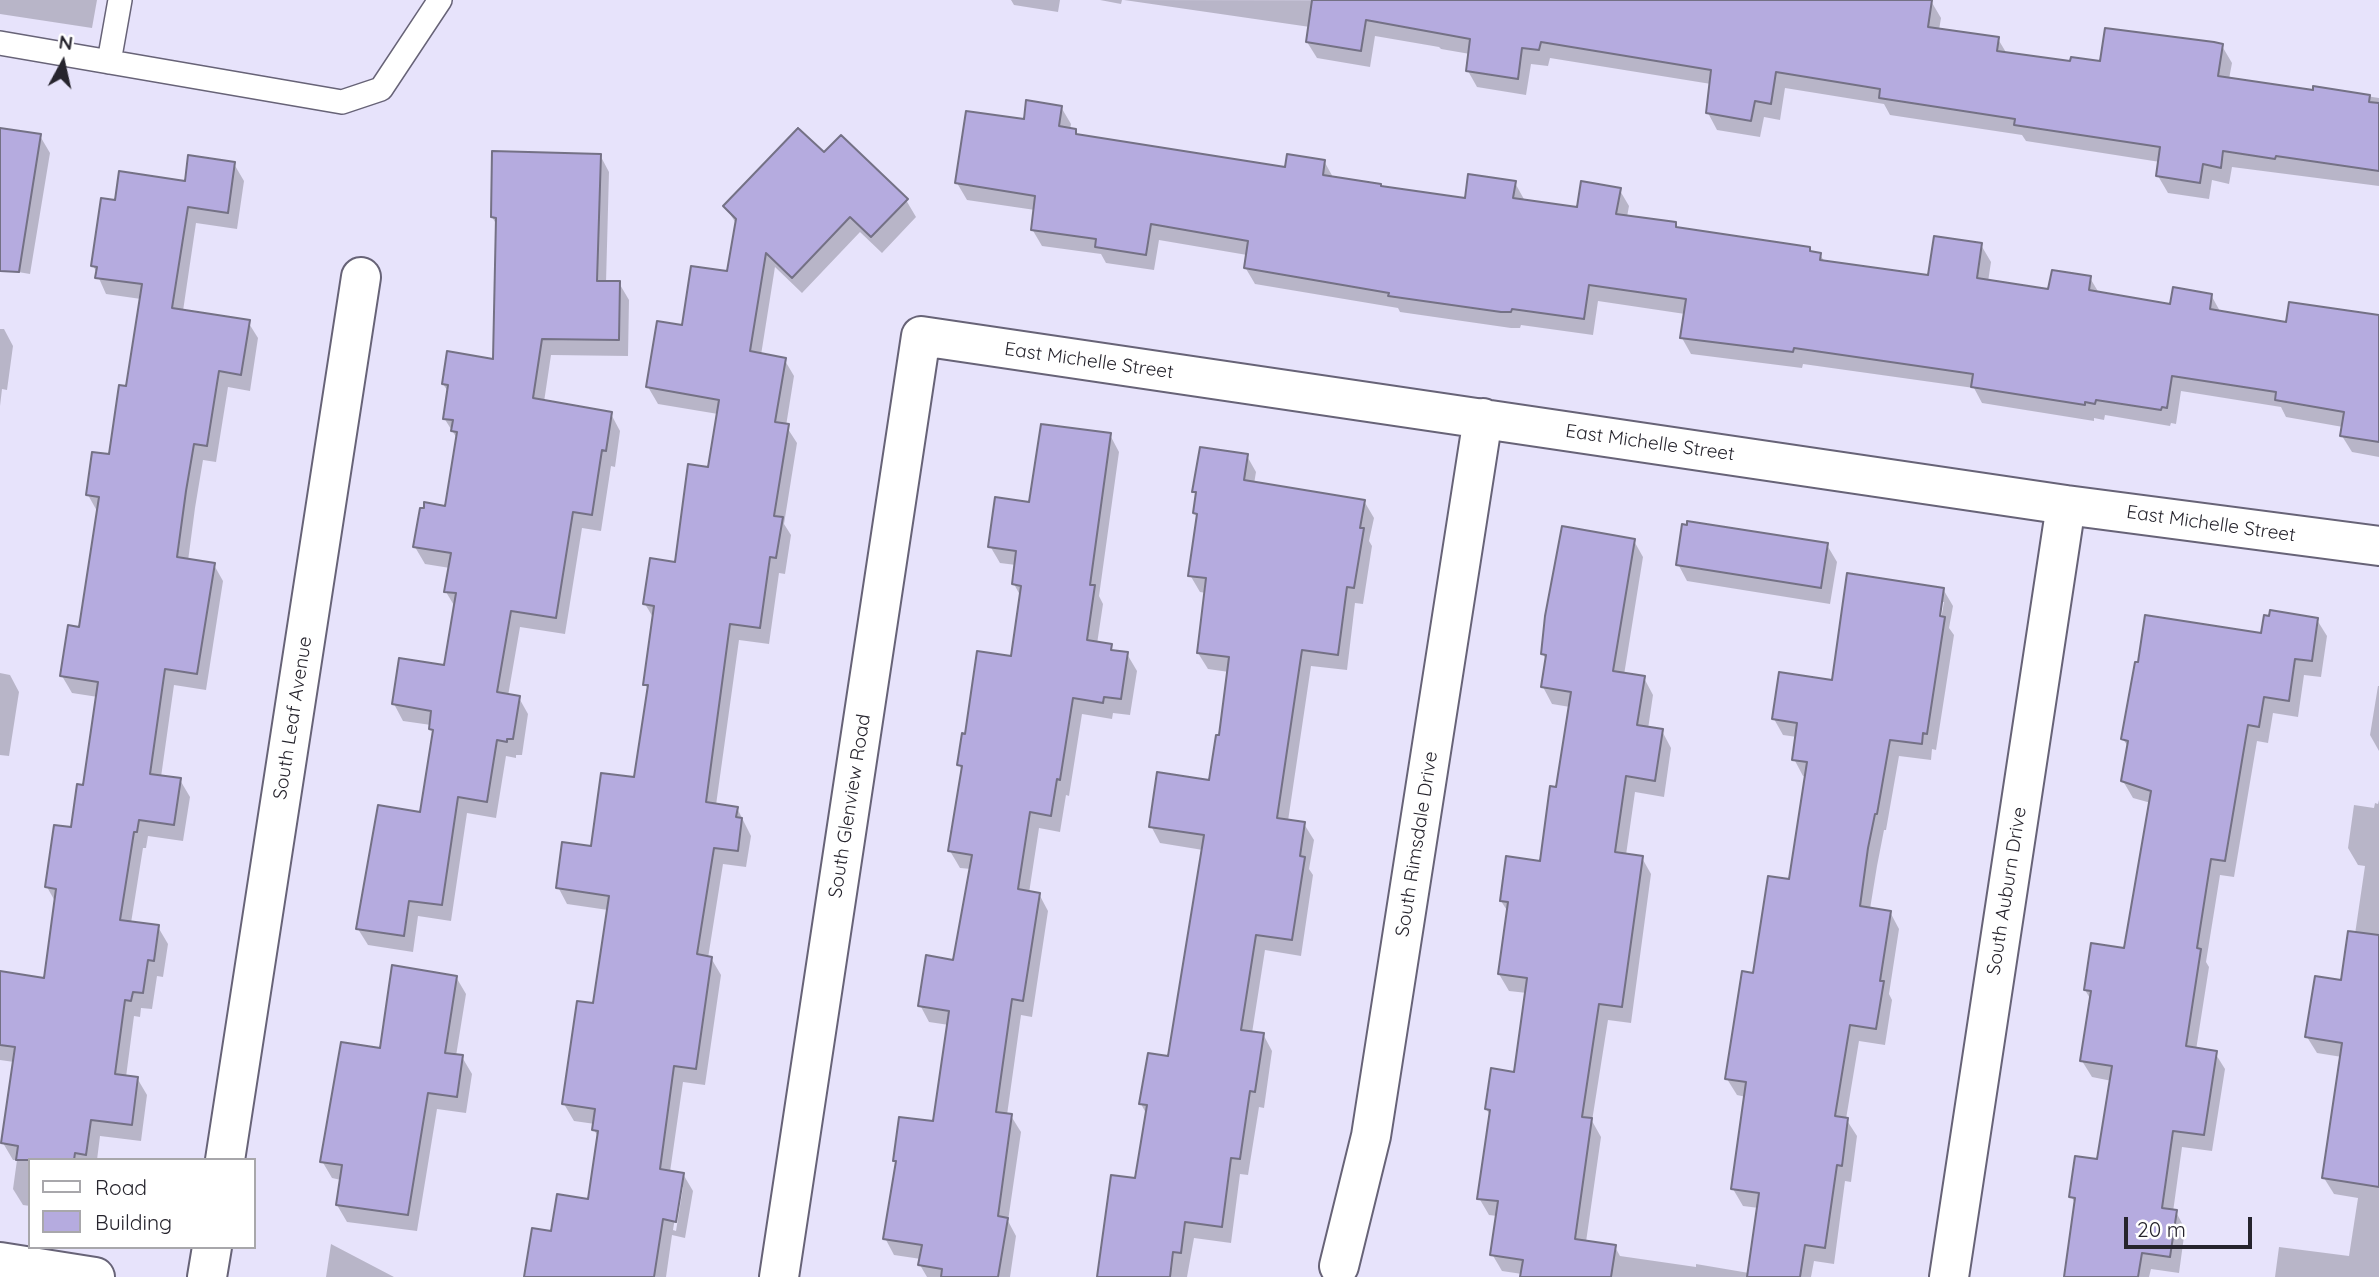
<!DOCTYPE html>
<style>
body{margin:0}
#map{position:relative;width:2379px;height:1277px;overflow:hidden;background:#e7e3fb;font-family:Quicksand,sans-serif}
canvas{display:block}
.legend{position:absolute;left:28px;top:1158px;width:228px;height:91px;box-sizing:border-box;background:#fff;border:2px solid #a8a7ab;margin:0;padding:9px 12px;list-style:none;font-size:21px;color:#26242d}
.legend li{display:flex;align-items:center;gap:14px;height:35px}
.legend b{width:35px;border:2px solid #a8a7ab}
.north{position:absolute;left:28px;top:28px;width:70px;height:70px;-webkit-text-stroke:5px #fff;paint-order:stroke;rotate:8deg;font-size:19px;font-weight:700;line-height:28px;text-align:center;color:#26242d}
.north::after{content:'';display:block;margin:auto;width:24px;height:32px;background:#26242d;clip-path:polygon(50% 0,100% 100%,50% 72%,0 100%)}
.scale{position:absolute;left:2124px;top:1217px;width:128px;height:32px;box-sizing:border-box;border:4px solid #26242d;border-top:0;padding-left:9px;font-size:21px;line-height:24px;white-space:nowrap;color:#26242d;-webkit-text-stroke:5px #fff;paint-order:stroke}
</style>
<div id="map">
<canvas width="2379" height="1277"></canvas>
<ul class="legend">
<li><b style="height:9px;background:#fff"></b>Road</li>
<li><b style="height:19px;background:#b5abdf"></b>Building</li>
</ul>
<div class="north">N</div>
<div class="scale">20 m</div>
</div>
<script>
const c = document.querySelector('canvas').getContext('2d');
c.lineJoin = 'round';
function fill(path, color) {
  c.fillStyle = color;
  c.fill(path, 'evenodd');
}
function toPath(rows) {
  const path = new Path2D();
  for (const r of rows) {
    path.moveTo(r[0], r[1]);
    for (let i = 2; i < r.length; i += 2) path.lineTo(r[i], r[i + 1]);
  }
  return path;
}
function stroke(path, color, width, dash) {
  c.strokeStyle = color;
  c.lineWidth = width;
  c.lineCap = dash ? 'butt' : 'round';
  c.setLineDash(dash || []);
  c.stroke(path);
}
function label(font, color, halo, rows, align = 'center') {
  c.font = font + ' Quicksand,sans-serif';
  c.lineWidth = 5;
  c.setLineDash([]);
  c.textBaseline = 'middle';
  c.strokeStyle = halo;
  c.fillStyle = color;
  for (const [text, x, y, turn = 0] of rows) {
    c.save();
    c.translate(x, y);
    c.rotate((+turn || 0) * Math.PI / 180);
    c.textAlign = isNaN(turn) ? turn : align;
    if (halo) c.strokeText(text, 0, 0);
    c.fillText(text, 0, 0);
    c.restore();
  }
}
fill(toPath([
 [0,0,97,0,92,28,0,14],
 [1011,0,1060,0,1058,12,1014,5],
 [1100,0,1122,0,1121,4],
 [1124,0,1931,1,1941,18,1939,30,1998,39,2007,54,2072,63,2102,63,2222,46,2232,63,2229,79,2314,92,2315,88,2379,98,2379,186,2232,167,2229,184,2212,180,2209,199,2168,193,2158,176,2160,162,2026,141,2022,135,1890,115,1884,104,1785,88,1780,120,1764,117,1760,137,1717,130,1708,113,1711,84,1550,58,1548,66,1531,64,1526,95,1477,87,1468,71,1470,54,1441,49,1439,47,1375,36,1370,67,1317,58,1307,42,1310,27],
 [1061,107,1071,124,1070,130,1075,131,1078,136,1287,169,1324,161,1334,179,1467,200,1515,183,1525,201,1578,209,1619,189,1629,206,1627,217,1675,224,1678,229,1809,249,1812,253,1820,255,1825,262,1930,277,1981,245,1991,262,1988,282,2050,291,2090,278,2099,293,2172,306,2211,295,2221,313,2288,324,2379,317,2379,457,2352,452,2342,436,2343,427,2286,417,2281,407,2181,391,2176,424,2171,423,2170,426,2105,415,2104,420,2094,418,2094,421,1982,403,1974,388,1803,364,1802,368,1691,354,1682,338,1685,314,1598,301,1593,335,1521,325,1520,328,1511,328,1400,312,1398,308,1255,284,1245,267,1247,255,1159,240,1154,270,1106,263,1101,254,1042,246,1032,229,1035,210,967,200,957,183,1025,121],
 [0,129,40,136,50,153,30,274,0,269],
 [600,155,609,172,606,283,619,283,629,300,628,356,551,355,544,402,611,414,620,431,615,467,611,466,601,531,582,528,565,634,520,627,508,696,519,698,528,714,522,755,516,755,516,758,506,756,496,818,467,813,451,921,418,916,413,952,368,945,358,929,422,814,434,735,431,725,403,721,394,704,446,667,455,607,446,592,450,568,425,564,415,547,447,508,458,440,444,418,449,393,443,384,494,361,498,227,492,217],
 [824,155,906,200,916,217,882,253,860,232,802,293,775,267,761,355,784,359,794,376,786,426,797,443,784,524,791,535,785,574,779,573,769,644,739,640,716,805,737,808,751,836,746,867,723,864,708,958,711,958,721,975,705,1085,683,1082,670,1172,683,1174,693,1191,685,1238,672,1235,666,1277,527,1277,552,1233,590,1201,599,1138,594,1130,595,1124,574,1121,564,1104,594,1005,608,910,567,904,558,887,592,848,636,779,649,691,645,684,654,619,645,604,676,564,710,469,718,414,658,404,648,387,683,327,729,273,737,225,725,206],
 [680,1187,683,1187,676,1231,673,1230],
 [234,164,244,181,237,229,196,223,183,311,248,322,258,338,250,391,228,387,216,462,203,460,195,508,188,561,214,565,223,581,206,690,174,685,161,777,180,780,190,797,183,841,148,836,146,848,143,848,131,923,158,927,168,944,163,977,157,976,152,1009,141,1008,140,1017,134,1016,126,1077,137,1078,147,1095,141,1141,100,1136,97,1160,30,1160,30,1206,23,1205,13,1189,17,1160,13,1160,3,1143,14,1062,0,1060,0,973,45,980,56,903,47,887,73,829,84,787,98,697,72,693,62,676,80,629,97,511,88,495,110,456,127,388,141,299,106,294,93,265,116,202,186,183],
 [0,329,4,329,13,346,7,390,2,389,0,406],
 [1110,435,1119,452,1099,596,1103,604,1097,644,1110,646,1114,652,1127,654,1137,671,1130,715,1113,713,1112,719,1082,714,1069,796,1066,795,1060,832,1039,828,1029,893,1039,894,1048,911,1032,1017,1021,1015,1007,1115,1011,1116,1021,1132,1008,1221,1016,1236,1010,1277,927,1277,920,1265,921,1259,894,1255,885,1238,897,1165,894,1160,934,1123,949,1025,929,1022,920,1005,955,962,971,869,960,868,950,851,963,771,959,765,966,736,1013,658,1021,597,1014,584,1016,565,1000,563,990,546,1030,504],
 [1247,456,1256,472,1254,484,1364,501,1374,518,1369,541,1372,546,1363,604,1355,603,1347,670,1311,666,1288,821,1304,824,1314,840,1309,869,1313,875,1301,956,1265,950,1252,1033,1263,1034,1272,1051,1264,1108,1259,1107,1248,1175,1240,1174,1231,1243,1194,1238,1187,1277,1099,1277,1137,1180,1147,1115,1141,1104,1169,1058,1203,850,1160,843,1151,826,1211,782,1221,737,1229,672,1208,669,1198,653,1206,593,1200,592,1190,575,1198,519,1195,513,1197,497,1194,492],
 [1634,541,1643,557,1624,675,1644,678,1653,695,1648,729,1662,731,1671,748,1664,797,1635,792,1626,855,1642,858,1651,874,1631,1023,1608,1020,1592,1121,1601,1137,1586,1242,1615,1247,1620,1256,1696,1267,1696,1264,1749,1273,1759,1208,1743,1206,1733,1189,1746,1097,1737,1095,1727,1079,1754,975,1791,881,1807,777,1803,776,1794,759,1797,737,1783,735,1774,719,1834,682,1943,589,1953,606,1949,628,1954,635,1936,750,1932,749,1931,760,1899,756,1886,830,1884,830,1877,866,1870,909,1890,912,1899,929,1889,994,1892,1000,1885,1045,1859,1041,1846,1119,1857,1136,1851,1182,1845,1181,1834,1264,1814,1261,1811,1277,1522,1277,1522,1274,1502,1271,1492,1254,1497,1216,1489,1215,1479,1198,1491,1116,1486,1109,1516,1074,1527,993,1509,991,1499,974,1508,912,1501,901,1541,863,1558,789,1570,707,1552,704,1543,687,1547,661,1543,654],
 [1940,602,1944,602,1940,625,1937,625],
 [1827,545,1837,562,1830,604,1687,581,1678,564],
 [2317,620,2327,636,2321,677,2304,675,2298,717,2273,713,2268,743,2257,741,2234,877,2220,875,2206,962,2209,967,2196,1050,2215,1053,2225,1069,2212,1151,2182,1147,2173,1212,2176,1212,2185,1229,2179,1273,2151,1269,2149,1277,2066,1277,2076,1205,2071,1196,2099,1161,2112,1081,2092,1077,2082,1061,2091,1000,2085,990,2125,950,2151,803,2133,798,2123,781,2129,748,2123,739,2262,635],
 [0,673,10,675,19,692,9,756,0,755],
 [2378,686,2379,686,2379,751,2370,735],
 [2379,800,2379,1277,2275,1277,2279,1247,2349,1256,2358,1198,2334,1194,2324,1178,2342,1057,2317,1053,2307,1037,2342,982,2355,934,2365,866,2358,865,2348,848,2354,805,2374,808,2375,803,2378,804],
 [456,977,466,994,456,1056,462,1057,472,1074,466,1113,437,1109,417,1231,347,1222,337,1205,341,1180,332,1178,322,1161,382,1050],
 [331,1244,394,1277,326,1277]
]), '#0003');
const building = toPath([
 [1312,0,1932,0,1928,27,1999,37,1997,51,2070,61,2071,57,2100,61,2105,28,2214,42,2223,44,2218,76,2313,90,2313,86,2370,95,2369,102,2379,103,2379,171,2276,156,2275,159,2223,151,2221,168,2203,164,2200,183,2156,176,2160,147,2014,125,2015,119,1879,98,1880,89,1776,72,1771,104,1755,101,1751,121,1706,113,1711,70,1541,42,1539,50,1522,48,1518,79,1466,71,1470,39,1366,20,1361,51,1306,42,1312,0],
 [1026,100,1062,106,1059,126,1076,129,1076,134,1285,167,1287,154,1325,160,1323,175,1381,184,1381,186,1465,198,1468,174,1516,181,1513,198,1577,207,1581,181,1621,188,1616,214,1676,222,1676,227,1810,247,1810,251,1821,253,1820,260,1928,275,1934,236,1982,243,1977,278,2048,289,2052,270,2091,276,2089,290,2170,304,2173,287,2212,294,2210,309,2286,322,2289,302,2379,315,2379,442,2340,436,2344,412,2275,400,2276,392,2172,376,2167,408,2162,407,2161,410,2096,400,2095,404,2085,402,2085,405,1971,387,1973,374,1794,348,1793,352,1680,338,1686,299,1589,285,1584,319,1512,309,1511,312,1501,312,1388,296,1389,293,1244,268,1248,241,1151,224,1146,255,1095,247,1096,239,1031,230,1035,196,955,183,966,111,1024,119,1026,100],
 [0,128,41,134,19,272,0,271,0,128],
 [798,128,824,152,841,135,908,199,871,237,850,217,792,278,766,253,750,351,786,358,775,422,789,424,774,516,783,517,776,558,770,557,760,628,730,624,706,802,738,807,736,817,742,818,738,851,714,848,697,954,712,957,696,1069,674,1066,660,1169,684,1173,676,1222,663,1219,654,1277,524,1277,532,1228,551,1231,557,1194,588,1199,598,1131,592,1130,595,1109,562,1104,577,1001,593,1003,609,896,556,888,562,842,591,846,601,773,634,777,648,685,643,685,654,606,643,604,650,558,675,562,688,464,708,467,719,400,646,387,657,321,682,325,691,266,727,271,736,219,723,206,798,128],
 [492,151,601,154,597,281,620,281,619,340,542,339,533,398,612,412,606,451,602,450,592,515,573,512,556,618,511,611,497,692,520,696,513,739,507,739,507,742,497,740,487,802,458,797,442,905,409,901,404,936,356,929,378,805,420,812,433,730,429,729,431,711,392,704,399,658,444,665,456,593,444,592,451,553,413,547,420,508,424,508,424,502,445,506,457,432,451,431,453,420,443,419,448,385,442,384,447,351,493,359,496,218,491,217,492,151],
 [188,155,235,162,228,213,188,207,172,308,250,320,241,375,219,371,207,446,194,444,186,491,177,557,215,563,197,674,165,669,150,774,181,778,174,825,139,820,137,832,134,832,120,920,159,925,154,961,148,960,143,993,133,992,131,1001,125,1000,115,1074,138,1077,132,1125,91,1120,86,1155,75,1153,74,1160,16,1160,18,1146,1,1143,15,1047,0,1045,0,971,44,978,56,889,45,887,54,825,71,827,77,784,83,785,98,682,60,676,68,625,79,627,99,497,86,495,92,452,109,454,119,385,126,386,142,284,95,278,97,267,91,266,101,198,115,200,119,171,185,181,188,155],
 [1041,424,1111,433,1090,585,1095,585,1087,640,1112,644,1111,650,1128,652,1121,699,1104,697,1103,703,1073,698,1060,780,1057,779,1051,816,1030,812,1018,889,1040,893,1023,1001,1012,999,996,1112,1012,1114,998,1216,1008,1218,998,1277,941,1277,942,1269,918,1265,922,1245,883,1239,896,1161,893,1161,899,1117,933,1121,949,1011,918,1006,926,955,953,960,972,855,948,851,962,766,957,765,962,733,965,734,977,651,1011,656,1021,586,1012,584,1016,551,988,547,995,497,1029,502,1041,424],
 [1200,447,1248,454,1244,480,1365,500,1360,528,1364,528,1354,588,1347,587,1338,655,1302,650,1277,818,1305,822,1300,856,1305,857,1292,940,1256,935,1241,1030,1264,1033,1255,1092,1250,1091,1240,1159,1231,1158,1222,1227,1185,1222,1181,1253,1173,1252,1170,1277,1097,1277,1111,1175,1135,1178,1147,1105,1139,1104,1148,1053,1168,1056,1204,835,1149,827,1157,772,1209,780,1216,735,1219,735,1229,657,1197,653,1206,578,1188,576,1197,514,1193,513,1196,492,1192,492,1200,447],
 [1687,521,1828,543,1821,588,1676,565,1682,524,1687,525,1687,521],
 [1562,526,1635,539,1613,671,1645,676,1637,725,1663,729,1655,781,1626,776,1615,852,1643,856,1622,1007,1599,1004,1582,1117,1592,1118,1575,1239,1616,1245,1611,1277,1520,1277,1523,1260,1490,1255,1498,1201,1477,1199,1490,1110,1485,1109,1491,1068,1514,1072,1527,978,1498,974,1508,902,1500,901,1506,856,1540,861,1550,786,1556,787,1571,692,1541,687,1546,655,1541,654,1545,616,1562,526],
 [1847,573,1944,588,1940,616,1945,617,1927,734,1923,733,1922,744,1890,740,1877,814,1875,814,1868,848,1860,906,1891,911,1880,981,1884,981,1876,1029,1850,1025,1835,1116,1848,1118,1842,1166,1837,1165,1825,1248,1805,1245,1800,1277,1747,1277,1759,1193,1731,1189,1746,1082,1725,1079,1742,971,1753,973,1768,876,1789,879,1807,762,1792,760,1797,723,1772,719,1779,672,1832,680,1847,573],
 [2270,610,2318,618,2312,661,2295,659,2289,701,2264,697,2259,727,2248,725,2225,861,2211,859,2197,948,2201,949,2186,1046,2217,1051,2204,1135,2173,1131,2162,1208,2177,1210,2170,1257,2142,1253,2138,1277,2064,1277,2075,1198,2069,1197,2075,1156,2097,1159,2112,1066,2080,1061,2091,991,2084,990,2091,943,2124,948,2151,791,2121,781,2128,741,2121,739,2135,662,2138,662,2145,615,2261,633,2264,615,2269,616,2270,610],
 [2348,931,2379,935,2379,1187,2322,1178,2342,1043,2305,1037,2315,976,2341,980,2348,931],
 [392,965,457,976,445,1053,463,1055,457,1097,428,1093,408,1215,336,1205,342,1165,320,1162,341,1042,380,1048,392,965]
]);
fill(building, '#b5abdf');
stroke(building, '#747185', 2);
const service = toPath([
 [0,43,342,102,381,89,440,0],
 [109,62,120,0]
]);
const minor = toPath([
 [225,1160,361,277],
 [0,1262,95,1277],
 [1339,1266,1371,1136,1483,418],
 [207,1277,212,1247],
 [779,1277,921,336,2066,505,2379,546],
 [1949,1277,2066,505]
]);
stroke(service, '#676377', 26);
stroke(minor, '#676377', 42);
stroke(service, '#fff', 23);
stroke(minor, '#fff', 38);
label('19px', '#26242d', '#fff', [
 ["East Michelle Street",1089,361,8],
 ["East Michelle Street",1650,443,8],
 ["East Michelle Street",2211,524,8],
 ["South Leaf Avenue",293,718,-81],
 ["South Glenview Road",850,806,-81],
 ["South Rimsdale Drive",1417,844,-81],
 ["South Auburn Drive",2007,891,-81]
]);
</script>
